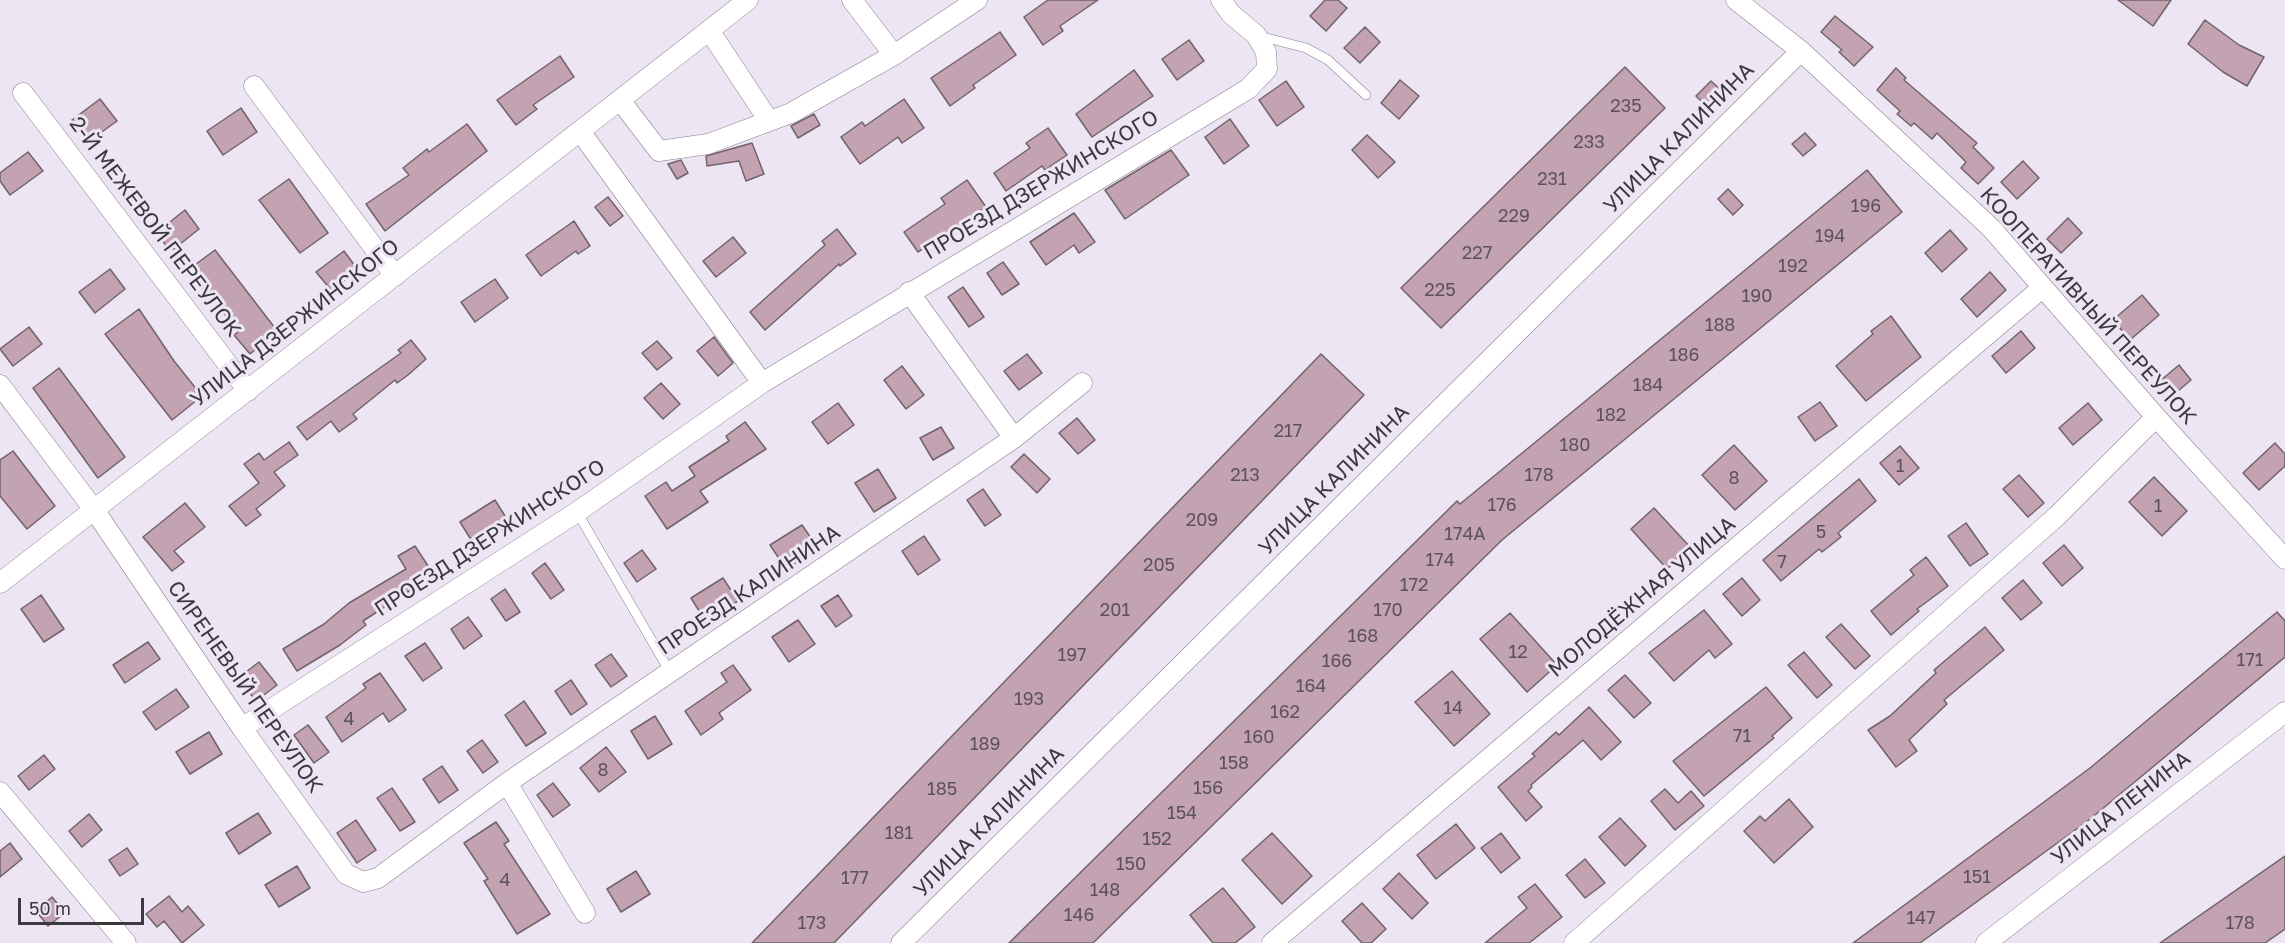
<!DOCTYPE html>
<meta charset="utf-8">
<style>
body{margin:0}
#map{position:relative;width:2285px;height:943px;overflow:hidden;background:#ede4f4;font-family:"Golos Text",sans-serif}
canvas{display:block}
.scale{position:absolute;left:18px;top:898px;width:126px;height:27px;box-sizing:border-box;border:3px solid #3b383e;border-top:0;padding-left:8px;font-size:18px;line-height:21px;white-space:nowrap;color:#3b383e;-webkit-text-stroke:4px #ede4f4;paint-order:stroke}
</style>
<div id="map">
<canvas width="2285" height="943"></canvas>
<div class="scale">50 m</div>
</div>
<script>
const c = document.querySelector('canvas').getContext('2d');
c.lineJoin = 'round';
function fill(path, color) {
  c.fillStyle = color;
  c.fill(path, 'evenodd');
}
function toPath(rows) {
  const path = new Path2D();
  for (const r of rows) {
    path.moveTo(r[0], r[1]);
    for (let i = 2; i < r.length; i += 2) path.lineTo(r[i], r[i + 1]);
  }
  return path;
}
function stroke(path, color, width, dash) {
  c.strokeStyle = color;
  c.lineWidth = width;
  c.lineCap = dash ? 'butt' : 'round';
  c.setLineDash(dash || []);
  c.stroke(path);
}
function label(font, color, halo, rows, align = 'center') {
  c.font = font + ' "Golos Text",sans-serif';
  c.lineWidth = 6;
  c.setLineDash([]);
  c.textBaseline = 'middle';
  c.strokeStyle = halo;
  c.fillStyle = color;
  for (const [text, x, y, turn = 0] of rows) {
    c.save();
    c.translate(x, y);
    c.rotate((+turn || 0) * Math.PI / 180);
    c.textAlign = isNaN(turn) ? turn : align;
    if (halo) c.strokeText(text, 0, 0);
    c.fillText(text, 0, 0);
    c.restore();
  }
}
const building = toPath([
 [1048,0,1098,0,1060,26,1063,31,1043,45,1024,17,1048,0],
 [1325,0,1338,0,1347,8,1326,31,1310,16,1325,0],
 [2118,0,2171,0,2153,26,2118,0],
 [1835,16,1873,47,1854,66,1839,52,1842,50,1821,32,1835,16],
 [2205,20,2239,45,2264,57,2247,86,2223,72,2188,44,2205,20],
 [1365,27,1380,42,1360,63,1344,48,1365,27],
 [1000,32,1016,55,973,85,975,88,950,106,931,78,1000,32],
 [1189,40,1204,61,1177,80,1162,59,1189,40],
 [560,56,574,77,533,105,537,109,516,125,497,100,560,56],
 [1625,67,1665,108,1441,328,1401,288,1625,67],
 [1896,68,1906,78,1904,80,1977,143,1973,147,1994,168,1978,184,1961,168,1966,162,1937,133,1932,139,1914,123,1911,126,1897,114,1900,111,1877,90,1896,68],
 [1134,70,1153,96,1092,137,1076,114,1134,70],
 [1400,80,1419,96,1399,119,1381,103,1400,80],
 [1286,81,1304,107,1277,126,1259,100,1286,81],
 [1711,81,1721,90,1706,106,1696,96,1711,81],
 [100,99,117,121,88,142,72,120,100,99],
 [904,99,924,128,902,143,898,137,860,164,841,137,862,122,865,126,904,99],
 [241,108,257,132,223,155,207,131,241,108],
 [814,114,820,125,798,138,791,126,814,114],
 [1230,119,1249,146,1224,164,1205,137,1230,119],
 [467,124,487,151,385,231,366,204,409,175,403,168,427,149,429,152,467,124],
 [1048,128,1067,155,1045,170,1042,166,1006,191,994,173,1030,148,1026,143,1048,128],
 [1805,133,1816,145,1803,156,1792,144,1805,133],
 [1367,135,1395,162,1378,178,1352,150,1367,135],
 [752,143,764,174,746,181,739,161,707,166,706,156,752,143],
 [1171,150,1189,175,1125,219,1105,190,1171,150],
 [28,152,43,171,10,195,0,181,0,173,28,152],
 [681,160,688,173,677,179,668,164,681,160],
 [2023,161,2039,178,2017,199,2001,182,2023,161],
 [1867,170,1902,212,1502,540,1093,943,1009,943,1457,501,1460,504,1867,170],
 [289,179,328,233,300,253,259,200,289,179],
 [967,180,986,207,918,252,904,232,945,204,941,198,967,180],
 [1728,189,1743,205,1733,215,1718,199,1728,189],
 [608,197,623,216,610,226,595,207,608,197],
 [185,210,199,229,174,249,169,249,156,233,185,210],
 [1074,213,1095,242,1079,253,1074,245,1046,265,1030,242,1074,213],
 [2068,218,2082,233,2061,253,2047,239,2068,218],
 [574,221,590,246,578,254,576,251,541,276,526,255,574,221],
 [837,229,856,254,840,266,839,264,765,330,750,312,825,245,822,241,837,229],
 [1950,230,1967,249,1942,272,1925,253,1950,230],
 [733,237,746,253,716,277,703,261,733,237],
 [215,250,278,332,250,354,234,335,238,332,207,290,205,292,188,270,215,250],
 [344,251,358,270,331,290,316,272,344,251],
 [1003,262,1019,284,1002,295,987,273,1003,262],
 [110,269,125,289,95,313,79,292,110,269],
 [1990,272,2006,290,1977,317,1961,299,1990,272],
 [495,279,508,298,475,322,461,302,495,279],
 [963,287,984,317,969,327,948,297,963,287],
 [2142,295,2159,315,2130,340,2113,320,2142,295],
 [139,309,174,361,202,396,172,420,105,334,139,309],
 [1891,316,1921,357,1866,401,1836,366,1873,334,1871,331,1891,316],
 [29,327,42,344,13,366,0,349,29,327],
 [2021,331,2035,348,2006,373,1992,356,2021,331],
 [714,337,733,363,718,376,697,351,714,337],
 [411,340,426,359,408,375,397,383,395,380,353,414,357,419,339,432,331,421,307,440,297,427,401,353,398,350,411,340],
 [657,341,672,358,657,370,642,353,657,341],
 [1027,354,1042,373,1019,390,1004,371,1027,354],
 [1321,354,1364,395,1256,507,834,943,752,943,1321,354],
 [2179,365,2191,380,2172,396,2160,381,2179,365],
 [902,366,924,395,906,409,884,380,902,366],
 [59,368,125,457,98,478,33,388,59,368],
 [661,383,680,404,663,419,644,398,661,383],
 [1820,402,1837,426,1815,441,1798,417,1820,402],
 [838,403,854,425,828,444,812,422,838,403],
 [2088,403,2102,420,2073,445,2059,428,2088,403],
 [1077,418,1095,440,1078,454,1059,433,1077,418],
 [745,422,766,449,700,491,708,502,667,529,645,496,666,482,672,491,695,476,689,467,729,441,726,436,745,422],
 [941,427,954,448,933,460,920,438,941,427],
 [289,442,298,455,274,472,285,486,256,509,261,515,246,526,229,506,259,483,244,464,259,453,264,460,289,442],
 [2275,443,2285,454,2285,466,2259,490,2243,473,2275,443],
 [1734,445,1767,481,1735,510,1702,475,1734,445],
 [1900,446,1919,468,1899,485,1880,463,1900,446],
 [13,451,55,506,27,529,0,496,0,460,13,451],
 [1024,454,1050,479,1037,493,1011,467,1024,454],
 [878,469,896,498,874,512,855,483,878,469],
 [2019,475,2044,503,2028,517,2003,489,2019,475],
 [2154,477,2187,511,2162,536,2129,502,2154,477],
 [1859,479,1876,501,1838,533,1841,537,1822,552,1819,549,1781,581,1763,560,1859,479],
 [983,489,1001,515,985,526,967,500,983,489],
 [495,500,510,524,475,546,460,522,495,500],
 [185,503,205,527,174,551,184,562,172,571,143,537,185,503],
 [1654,508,1691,548,1667,569,1631,529,1654,508],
 [1966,523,1988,554,1970,566,1948,536,1966,523],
 [802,525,818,548,786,569,770,545,802,525],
 [924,536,940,560,918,575,902,551,924,536],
 [2064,545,2083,568,2062,586,2043,563,2064,545],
 [415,546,434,575,363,621,366,625,340,645,297,671,283,649,324,624,349,603,406,569,398,556,415,546],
 [642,550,656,569,637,582,624,563,642,550],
 [1926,557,1948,586,1917,609,1919,611,1891,635,1871,611,1914,575,1910,570,1926,557],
 [545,563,564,590,551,599,532,573,545,563],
 [723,578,738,601,706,622,691,598,723,578],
 [1742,578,1760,600,1742,616,1723,594,1742,578],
 [2023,580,2042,603,2021,620,2002,598,2023,580],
 [505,589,520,612,506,621,491,599,505,589],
 [41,595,64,629,44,642,21,609,41,595],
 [838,595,852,616,836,627,821,606,838,595],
 [1704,610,1732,644,1715,658,1709,650,1674,681,1649,653,1704,610],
 [2277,612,2285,621,2285,657,2089,820,1920,943,1853,943,2090,768,2277,612],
 [1510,613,1557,665,1527,692,1480,639,1510,613],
 [468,617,482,636,464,649,451,629,468,617],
 [798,620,815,644,789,662,772,637,798,620],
 [1841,624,1870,656,1855,669,1826,637,1841,624],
 [1985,627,2004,650,1944,700,1947,704,1909,740,1917,751,1896,767,1868,730,1890,716,1936,673,1934,670,1985,627],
 [148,642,160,659,125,683,113,665,148,642],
 [425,643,442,668,423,681,405,656,425,643],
 [1804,652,1832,685,1817,698,1788,665,1804,652],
 [611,654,627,676,611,687,595,665,611,654],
 [259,662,277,685,256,701,238,678,259,662],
 [733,665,751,690,719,713,723,719,701,735,685,711,727,682,721,673,733,665],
 [1452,671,1490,714,1454,746,1415,702,1452,671],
 [380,673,406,710,389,722,383,713,342,742,326,717,366,688,363,684,380,673],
 [1625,675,1651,703,1634,718,1608,690,1625,675],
 [571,680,587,704,571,715,555,691,571,680],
 [1766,687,1792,718,1772,736,1774,738,1704,796,1673,761,1766,687],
 [176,689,189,707,156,730,143,712,176,689],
 [524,701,546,733,526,746,505,715,524,701],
 [1589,707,1621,742,1601,760,1583,740,1531,785,1532,787,1528,791,1542,807,1526,821,1498,787,1535,756,1532,754,1556,732,1559,735,1589,707],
 [655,716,672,744,648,759,631,731,655,716],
 [308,725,329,752,314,763,294,735,308,725],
 [209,732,222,754,190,774,176,752,209,732],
 [482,740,498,762,483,773,467,751,482,740],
 [606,747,626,772,599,792,580,768,606,747],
 [44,755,55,769,29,790,18,776,44,755],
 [442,766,458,790,439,803,423,779,442,766],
 [553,783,570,805,553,817,537,795,553,783],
 [392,788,415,822,400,831,377,798,392,788],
 [1665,789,1678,803,1691,791,1704,806,1675,830,1651,801,1665,789],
 [1789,799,1813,827,1774,863,1744,831,1760,816,1765,821,1789,799],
 [258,813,271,833,239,854,226,833,258,813],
 [89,814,102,830,82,847,69,831,89,814],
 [1620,818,1646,846,1625,866,1599,837,1620,818],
 [356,820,376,850,357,863,337,833,356,820],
 [496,822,509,841,504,844,550,914,517,934,484,881,488,879,464,843,496,822],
 [1456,824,1475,848,1436,879,1417,855,1456,824],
 [1272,833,1312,876,1282,904,1242,860,1272,833],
 [1501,833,1520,858,1501,873,1481,848,1501,833],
 [10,843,22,859,0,877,0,851,10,843],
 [127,848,138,864,120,876,109,860,127,848],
 [2285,856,2285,929,2265,943,2160,943,2285,856],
 [1585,859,1605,883,1585,898,1566,875,1585,859],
 [297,866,310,888,279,907,265,885,297,866],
 [636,871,650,894,621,912,607,889,636,871],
 [1399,873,1428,903,1412,919,1383,889,1399,873],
 [1535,884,1562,917,1529,943,1485,943,1527,908,1518,897,1535,884],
 [1223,888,1255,927,1235,943,1213,943,1190,915,1223,888],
 [169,896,182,912,188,906,204,925,182,943,164,921,157,927,146,914,169,896],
 [52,897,65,913,48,926,36,911,52,897],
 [1362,903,1386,929,1371,943,1362,943,1342,921,1362,903]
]);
fill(building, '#c3a2b1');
stroke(building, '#72636a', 1.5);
const service = toPath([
 [1259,36,1306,48,1328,60,1366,95],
 [577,512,670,672]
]);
const minor = toPath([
 [852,0,894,55,977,0],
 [1736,0,1801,51,1991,228,2156,417,2285,559],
 [709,30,769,121],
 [254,86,395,276],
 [23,93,248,391],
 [620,100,659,151,708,144,791,113,894,55],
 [580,131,762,383],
 [0,385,95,511,242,728,346,874,363,882,378,878,507,783,1014,438,909,292],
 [1014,438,1082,383],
 [0,583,748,0],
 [242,728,577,512,762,383,1248,89,1267,69,1266,52,1256,35,1231,14,1221,0],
 [507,783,585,913],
 [0,792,126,943],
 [901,943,1801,51],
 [1272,943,2042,288],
 [1574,943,2057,516,2156,417],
 [1986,943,2285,712]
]);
stroke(service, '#88808e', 10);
stroke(minor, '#88808e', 21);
stroke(service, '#fff', 9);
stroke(minor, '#fff', 20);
label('18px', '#5d525b', null, [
 ["235",1626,106],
 ["233",1589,142],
 ["231",1552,179],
 ["196",1866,206],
 ["229",1514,216],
 ["194",1830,236],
 ["227",1477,253],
 ["192",1793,266],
 ["225",1440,290],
 ["190",1757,296],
 ["188",1720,325],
 ["186",1684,355],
 ["184",1648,385],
 ["182",1611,415],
 ["217",1288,431],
 ["180",1575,445],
 ["1",1900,466],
 ["213",1245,475],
 ["178",1539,475],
 ["8",1734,478],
 ["176",1502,505],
 ["1",2158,506],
 ["209",1202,520],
 ["5",1821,532],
 ["174А",1465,534],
 ["174",1440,560],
 ["7",1782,562],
 ["205",1159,565],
 ["172",1414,585],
 ["201",1115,610],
 ["170",1388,610],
 ["168",1363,636],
 ["12",1518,652],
 ["197",1072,655],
 ["171",2250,660],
 ["166",1337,661],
 ["164",1311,686],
 ["193",1029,699],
 ["14",1453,708],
 ["162",1285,712],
 ["4",349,719],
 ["71",1742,736],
 ["160",1259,737],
 ["189",985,744],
 ["158",1234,763],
 ["8",603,770],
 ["156",1208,788],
 ["185",942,789],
 ["154",1182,813],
 ["181",899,833],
 ["152",1157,839],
 ["150",1131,864],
 ["151",1977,877],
 ["177",855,878],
 ["4",505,880],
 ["148",1105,890],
 ["146",1079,915],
 ["147",1921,918],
 ["173",812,923],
 ["178",2240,923]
]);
label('21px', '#3b383e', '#ede4f4', [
 ["УЛИЦА КАЛИНИНА",1679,138,-45],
 ["ПРОЕЗД ДЗЕРЖИНСКОГО",1041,185,-31],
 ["2-Й МЕЖЕВОЙ ПЕРЕУЛОК",155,227,53],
 ["КООПЕРАТИВНЫЙ ПЕРЕУЛОК",2088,306,48],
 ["УЛИЦА ДЗЕРЖИНСКОГО",295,323,-38],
 ["УЛИЦА КАЛИНИНА",1334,480,-45],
 ["ПРОЕЗД ДЗЕРЖИНСКОГО",490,538,-33],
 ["ПРОЕЗД КАЛИНИНА",749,590,-34],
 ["МОЛОДЁЖНАЯ УЛИЦА",1642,597,-40],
 ["СИРЕНЕВЫЙ ПЕРЕУЛОК",245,687,55],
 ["УЛИЦА ЛЕНИНА",2121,808,-38],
 ["УЛИЦА КАЛИНИНА",989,822,-45]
]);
</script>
